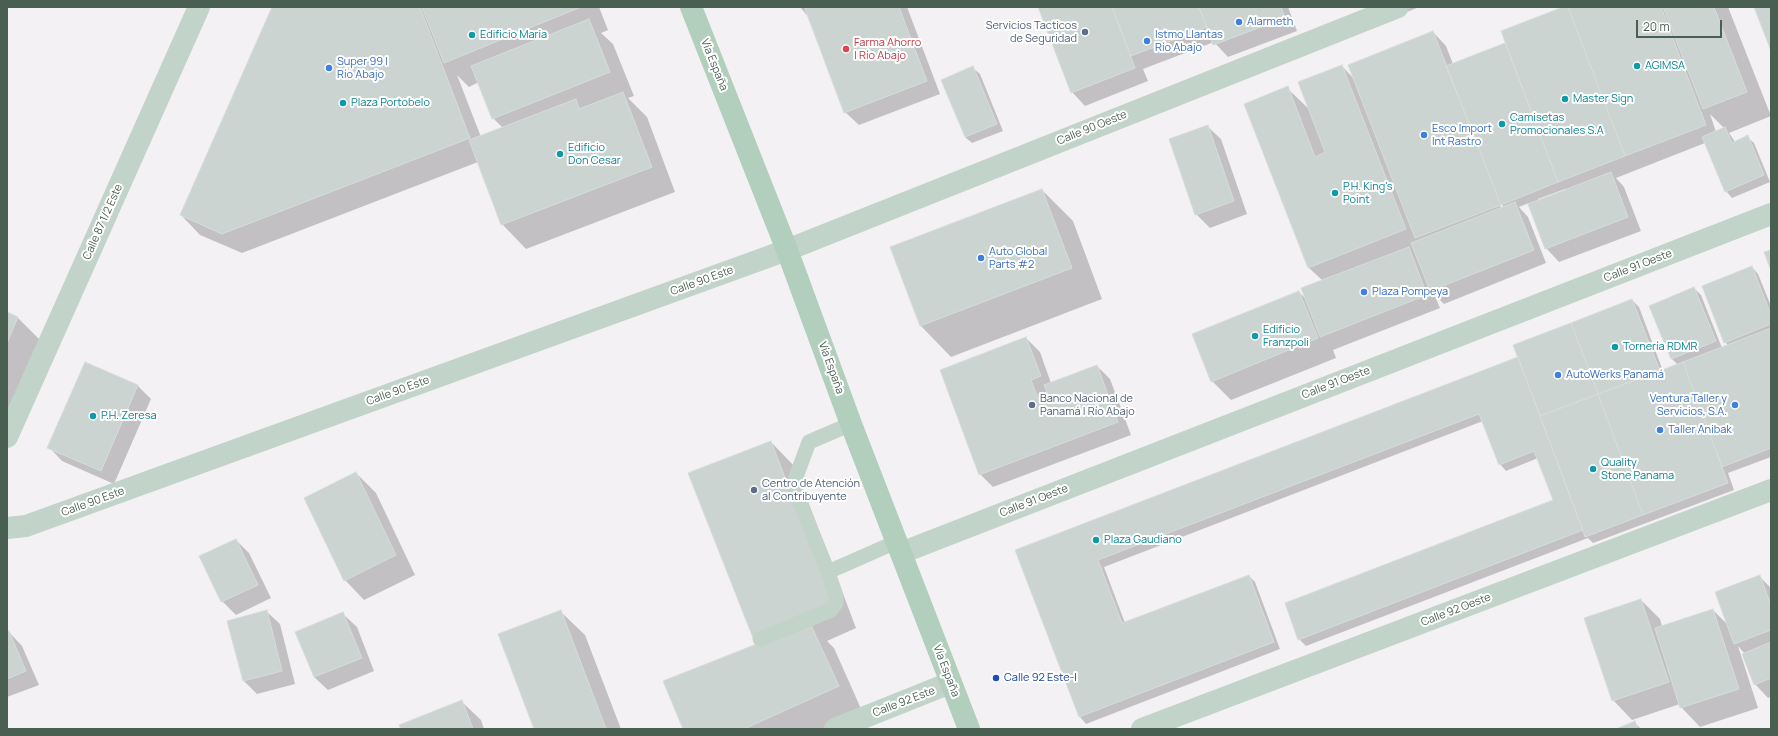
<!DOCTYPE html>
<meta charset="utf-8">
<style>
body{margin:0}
#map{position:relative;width:1778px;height:736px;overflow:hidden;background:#f3f1f4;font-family:Manrope,sans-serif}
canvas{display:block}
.frame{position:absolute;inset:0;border:8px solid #495f52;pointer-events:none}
.scale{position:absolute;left:1636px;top:20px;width:86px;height:18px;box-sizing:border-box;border:2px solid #495f52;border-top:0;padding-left:5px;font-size:12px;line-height:14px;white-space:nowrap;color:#495f52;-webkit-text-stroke:3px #fff;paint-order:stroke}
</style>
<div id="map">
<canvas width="1778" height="736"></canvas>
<div class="frame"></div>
<div class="scale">20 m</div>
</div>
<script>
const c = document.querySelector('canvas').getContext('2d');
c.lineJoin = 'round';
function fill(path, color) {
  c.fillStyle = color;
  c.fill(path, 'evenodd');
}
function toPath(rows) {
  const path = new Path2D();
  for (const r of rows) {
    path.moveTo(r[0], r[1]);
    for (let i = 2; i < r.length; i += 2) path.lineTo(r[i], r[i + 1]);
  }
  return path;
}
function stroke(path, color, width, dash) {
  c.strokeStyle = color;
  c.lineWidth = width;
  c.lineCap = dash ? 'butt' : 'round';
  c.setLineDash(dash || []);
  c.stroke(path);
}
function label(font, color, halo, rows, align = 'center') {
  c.font = font + ' Manrope,sans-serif';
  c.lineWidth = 4;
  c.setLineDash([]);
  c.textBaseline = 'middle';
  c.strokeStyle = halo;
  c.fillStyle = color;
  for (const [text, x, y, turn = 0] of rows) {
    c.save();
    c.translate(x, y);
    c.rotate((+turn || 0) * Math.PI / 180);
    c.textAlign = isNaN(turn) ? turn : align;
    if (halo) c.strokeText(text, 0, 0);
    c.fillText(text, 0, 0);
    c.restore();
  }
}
fill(toPath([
 [273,7,599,7,608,30,601,33,613,44,634,96,628,98,647,117,675,192,526,249,502,224,478,162,242,253,200,235,181,215],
 [457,75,469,87,479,82,493,118,503,128,481,137],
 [800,7,907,7,940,94,859,125,845,112,810,19],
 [1039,7,1288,7,1297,31,1228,57,1214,42,1143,69,1148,81,1085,106,1072,92],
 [1385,7,1419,7,1395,17],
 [1566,7,1728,7,1771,116,1729,133,1735,142,1747,137,1754,143,1770,182,1732,198,1726,191,1705,143,1616,178,1624,187,1641,231,1559,262,1546,248,1529,203,1519,207,1528,217,1546,263,1444,304,1434,294,1440,308,1333,350,1336,358,1231,400,1212,381,1299,292,1307,300,1323,281,1308,267,1287,88,1310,110,1342,66,1354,79,1433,32,1446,46,1453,64,1505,44,1508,47],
 [1710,114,1724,128,1716,132],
 [1492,179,1504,209,1502,210,1490,180],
 [1565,189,1567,190,1539,201,1538,199],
 [973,68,980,74,1003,131,972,143,965,137],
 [1207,126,1221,139,1247,214,1210,228,1196,214],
 [1042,190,1073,221,1102,299,951,357,920,325],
 [1752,267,1758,274,1771,306,1771,457,1728,473,1734,490,1593,543,1588,538,1306,646,1299,639,1554,500,1538,458,1506,471,1500,464,1483,421,1104,567,1125,623,1249,576,1255,582,1280,649,1086,724,1080,717,1017,550,1519,357,1632,300,1639,307,1663,371,1678,365,1672,359,1651,306,1694,288,1701,295,1722,348,1729,346,1725,342],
 [7,313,18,318,49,349,7,422],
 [1026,338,1040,352,1051,383,1097,366,1110,379,1131,435,993,487,980,474],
 [1048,392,1050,398,1046,399,1044,394],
 [86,363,138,386,151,399,114,484,62,461,49,447],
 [771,442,795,467,856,628,827,641,834,648,862,711,822,729,684,729,760,644],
 [356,473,376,493,415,575,364,600,345,580],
 [236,540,249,553,271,598,236,615,222,601],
 [1760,577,1771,588,1771,697,1768,698,1755,684,1745,654,1738,646,1758,708,1700,727,1681,707,1680,704,1632,720,1613,700,1641,600,1660,619,1662,626,1713,610,1728,625],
 [266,611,280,624,295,684,257,694,244,681,228,622],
 [560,611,585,635,621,729,535,729],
 [343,614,357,627,374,671,328,690,314,677,296,633],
 [9,632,22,646,39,685,7,697,7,633],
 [461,701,481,720,484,729,402,729],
 [1635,723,1641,729,1619,729]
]), '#0003');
const building = toPath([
 [272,7,420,7,470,138,222,234,180,215,272,7],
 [422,7,581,7,444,63,422,7],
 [809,7,899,7,927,81,844,113,805,9,809,7],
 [1038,7,1112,7,1135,68,1071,93,1038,7],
 [1112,7,1199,7,1207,27,1131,56,1112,7],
 [1199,7,1281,7,1285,18,1213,45,1199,7],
 [1563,7,1568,7,1625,156,1558,182,1501,31,1563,7],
 [1568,7,1661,7,1706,125,1625,156,1568,7],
 [1663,7,1714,7,1747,92,1703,109,1663,7],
 [1754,7,1771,7,1771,51,1754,7],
 [589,19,610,72,492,119,471,66,589,19],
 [1433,31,1501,205,1415,238,1348,65,1433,31],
 [1505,43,1558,182,1501,205,1446,66,1505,43],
 [1342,65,1406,229,1308,268,1244,104,1288,86,1315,157,1325,152,1298,82,1342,65],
 [973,66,997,124,965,137,941,80,973,66],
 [623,92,652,167,501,225,469,140,576,99,579,109,623,92],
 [1208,125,1234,201,1195,215,1169,139,1208,125],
 [1725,127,1732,143,1748,135,1764,175,1725,192,1702,137,1725,127],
 [1611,172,1628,217,1545,249,1528,204,1611,172],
 [1042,189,1072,268,920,326,890,247,1042,189],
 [1515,202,1534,250,1430,291,1411,243,1515,202],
 [1409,247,1427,295,1320,337,1301,288,1409,247],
 [1771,250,1771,271,1764,252,1771,250],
 [1752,266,1771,315,1771,324,1724,343,1702,286,1752,266],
 [1694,287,1716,341,1671,359,1649,306,1694,287],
 [1299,291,1318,338,1211,382,1192,334,1299,291],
 [1632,299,1660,371,1598,394,1571,323,1632,299],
 [7,312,18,317,7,343,7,312],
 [1571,323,1598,394,1540,416,1513,345,1571,323],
 [1771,328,1771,448,1722,467,1683,362,1771,328],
 [1026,337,1041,376,1031,380,1039,401,1049,397,1044,385,1097,365,1118,422,979,475,940,370,1026,337],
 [1518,357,1583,530,1298,640,1285,603,1553,500,1534,451,1499,465,1479,414,1098,560,1122,623,1249,575,1274,642,1079,717,1015,550,1518,357],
 [85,362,138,385,101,471,47,448,85,362],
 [1683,362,1728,483,1643,515,1598,394,1683,362],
 [1598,394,1643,515,1585,537,1540,416,1598,394],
 [771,441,833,604,753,638,688,473,771,441],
 [356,472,396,555,344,581,304,498,356,472],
 [236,539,258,585,221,602,199,556,236,539],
 [1760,575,1771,606,1771,630,1734,644,1715,592,1760,575],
 [1641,599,1669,682,1612,701,1584,618,1641,599],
 [1713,609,1739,689,1680,708,1655,628,1713,609],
 [267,610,282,671,243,681,227,621,267,610],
 [561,610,606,729,534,729,498,634,561,610],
 [343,612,362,658,314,677,295,632,343,612],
 [810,623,839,686,744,729,683,729,663,681,810,623],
 [9,631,26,671,7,679,7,632,9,631],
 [1771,642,1771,678,1754,685,1742,654,1771,642],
 [462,700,473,729,401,729,399,725,462,700],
 [1635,721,1638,729,1616,729,1635,721]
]);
fill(building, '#cbd4d0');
stroke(building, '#d5dcda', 1);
stroke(toPath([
 [828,572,896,542],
 [760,639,831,610,836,603,836,596,828,572,793,485,809,442,851,424]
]), '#c2d3c9', 15);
stroke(toPath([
 [7,437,199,7],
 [7,528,26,526,787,250,1398,7],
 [901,553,1771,214],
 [835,729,950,683],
 [1142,729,1771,490]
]), '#c2d3c9', 22);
stroke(toPath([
 [691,7,787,250,851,424,969,729]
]), '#b2cfbe', 22);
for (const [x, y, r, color] of [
 [1239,22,4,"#3f7fe0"],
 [1085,32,4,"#5c6f8a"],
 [472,35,4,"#0f9aa8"],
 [1147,41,4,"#3f7fe0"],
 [846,49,4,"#e0444e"],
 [1637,66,4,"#0f9aa8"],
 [329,68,4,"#3f7fe0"],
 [1565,99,4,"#0f9aa8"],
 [343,103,4,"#0f9aa8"],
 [1502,124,4,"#0f9aa8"],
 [1424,135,4,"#3f7fe0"],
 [560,154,4,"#0f9aa8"],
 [1335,193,4,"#0f9aa8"],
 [981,258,4,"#3f7fe0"],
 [1364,292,4,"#3f7fe0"],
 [1255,336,4,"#0f9aa8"],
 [1615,347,4,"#0f9aa8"],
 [1558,375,4,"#3f7fe0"],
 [1032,405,4,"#5c6f8a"],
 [1735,405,4,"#3f7fe0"],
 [93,416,4,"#0f9aa8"],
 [1660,430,4,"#3f7fe0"],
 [1593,469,4,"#0f9aa8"],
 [754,490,4,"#5c6f8a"],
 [1096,540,4,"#0f9aa8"],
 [996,678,4,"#1a4fb4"]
]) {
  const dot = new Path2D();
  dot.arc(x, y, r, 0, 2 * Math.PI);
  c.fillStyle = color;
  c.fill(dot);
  stroke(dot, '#fff', 1.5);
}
label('11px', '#366cbe', '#fff', [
 ["Alarmeth",1247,22],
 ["Istmo Llantas",1155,35],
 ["Río Abajo",1155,48],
 ["Super 99 |",337,62],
 ["Río Abajo",337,75],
 ["Esco Import",1432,129],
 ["Int Rastro",1432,142],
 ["Auto Global",989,252],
 ["Parts #2",989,265],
 ["Plaza Pompeya",1372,292],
 ["AutoWerks Panamá",1566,375],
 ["Ventura Taller y",1727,399,"right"],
 ["Servicios, S.A.",1727,412,"right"],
 ["Taller Anibak",1668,430]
], 'left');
label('11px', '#4e5e75', '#fff', [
 ["Servicios Tacticos",1077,26,"right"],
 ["de Seguridad",1077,39,"right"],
 ["Banco Nacional de",1040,399],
 ["Panamá | Río Abajo",1040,412],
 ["Centro de Atención",762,484],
 ["al Contribuyente",762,497]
], 'left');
label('11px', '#0d838f', '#fff', [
 ["Edificio Maria",480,35],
 ["AGIMSA",1645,66],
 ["Master Sign",1573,99],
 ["Plaza Portobelo",351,103],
 ["Camisetas",1510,118],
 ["Promocionales S.A",1510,131],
 ["Edificio",568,148],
 ["Don Cesar",568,161],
 ["P.H. King's",1343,187],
 ["Point",1343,200],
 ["Edificio",1263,330],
 ["Franzpoli",1263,343],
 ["Tornería RDMR",1623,347],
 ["P.H. Zeresa",101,416],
 ["Quality",1601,463],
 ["Stone Panama",1601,476],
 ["Plaza Gaudiano",1104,540]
], 'left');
label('11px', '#be3a42', '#fff', [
 ["Farma Ahorro",854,43],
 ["| Río Abajo",854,56]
], 'left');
label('11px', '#495f52', '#fff', [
 ["Vía España",714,65,68],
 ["Calle 90 Oeste",1092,128,-22],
 ["Calle 87 1/2 Este",103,222,-66],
 ["Calle 91 Oeste",1638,266,-21],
 ["Calle 90 Este",702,281,-20],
 ["Vía España",831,368,70],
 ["Calle 91 Oeste",1336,383,-21],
 ["Calle 90 Este",398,391,-20],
 ["Calle 91 Oeste",1034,501,-21],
 ["Calle 90 Este",93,502,-20],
 ["Calle 92 Oeste",1456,610,-21],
 ["Vía España",946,671,69],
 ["Calle 92 Este",904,702,-21]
]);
label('11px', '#164399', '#fff', [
 ["Calle 92 Este-I",1004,678]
], 'left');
</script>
